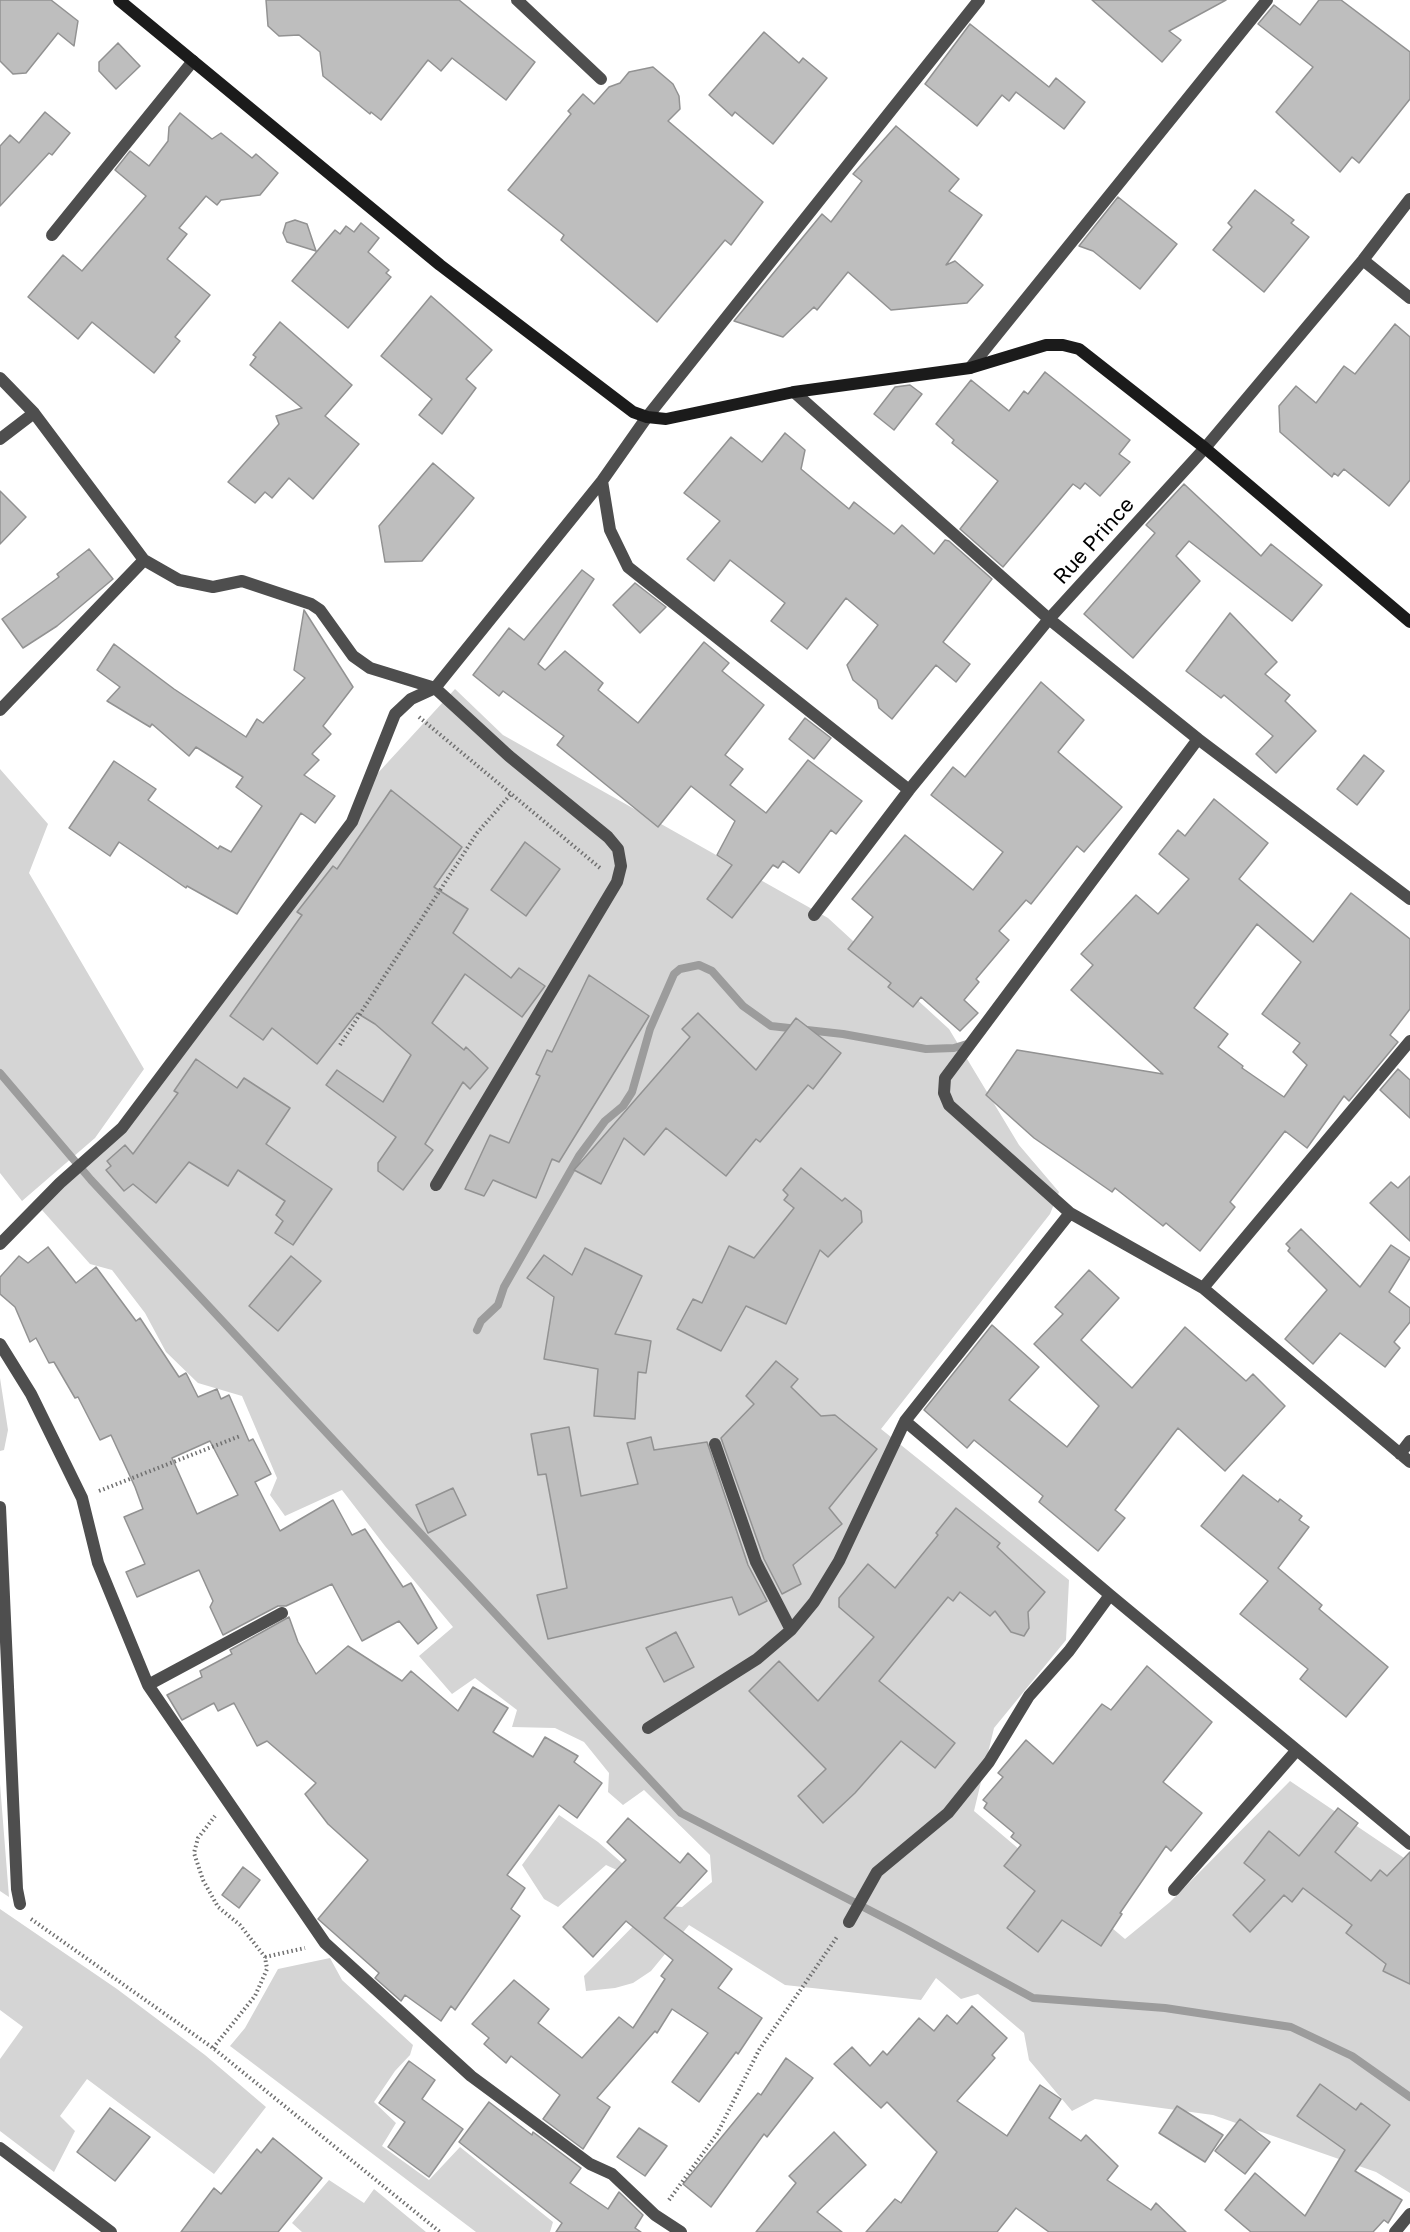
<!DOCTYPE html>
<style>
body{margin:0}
canvas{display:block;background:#fff}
</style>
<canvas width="1410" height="2232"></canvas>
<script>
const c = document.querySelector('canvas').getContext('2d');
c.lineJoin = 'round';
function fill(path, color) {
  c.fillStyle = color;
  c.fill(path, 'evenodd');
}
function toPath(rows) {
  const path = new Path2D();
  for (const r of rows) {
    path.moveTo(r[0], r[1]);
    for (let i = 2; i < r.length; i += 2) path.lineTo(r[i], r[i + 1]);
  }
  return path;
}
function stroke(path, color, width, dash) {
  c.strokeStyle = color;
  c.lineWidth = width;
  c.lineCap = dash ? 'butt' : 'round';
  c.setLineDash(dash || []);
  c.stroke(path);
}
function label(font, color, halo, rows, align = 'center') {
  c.font = font + ' "Golos Text",sans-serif';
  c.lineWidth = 6;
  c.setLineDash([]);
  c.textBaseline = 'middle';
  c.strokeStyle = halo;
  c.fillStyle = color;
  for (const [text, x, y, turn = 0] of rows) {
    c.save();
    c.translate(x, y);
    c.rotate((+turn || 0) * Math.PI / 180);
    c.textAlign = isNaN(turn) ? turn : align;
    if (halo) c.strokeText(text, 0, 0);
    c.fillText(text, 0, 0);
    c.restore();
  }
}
fill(toPath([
 [455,689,503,735,828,918,949,1029,1019,1145,1059,1192,1050,1214,881,1429,1069,1580,1066,1640,994,1728,974,1811,1125,1939,1170,1902,1290,1781,1410,1862,1410,2193,1376,2172,1213,2115,1095,2099,1072,2111,1029,2060,1024,2033,978,1994,961,1999,936,1978,921,2000,785,1985,689,1925,651,1971,633,1983,615,1988,586,1991,584,1976,653,1906,630,1876,606,1865,558,1907,544,1899,522,1865,559,1815,598,1842,671,1906,682,1907,712,1882,710,1855,644,1790,623,1805,608,1792,609,1773,584,1742,555,1728,512,1727,517,1710,475,1678,452,1694,419,1656,453,1627,385,1546,342,1490,285,1516,270,1495,277,1478,242,1396,198,1383,166,1352,145,1313,112,1270,90,1264,42,1210,122,1128,352,822,377,774],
 [0,769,48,824,29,873,144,1069,95,1138,22,1201,0,1173],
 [0,1378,8,1430,4,1450,0,1451],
 [0,1784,9,1897,0,1891],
 [0,1909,117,1989,205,2055,266,2107,214,2174,87,2079,60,2116,75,2131,54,2172,0,2131,0,2059,23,2027,0,2010],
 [330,1958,342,1980,413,2045,410,2055,395,2071,374,2102,396,2123,382,2146,429,2180,460,2147,553,2222,550,2232,476,2232,230,2046,245,2028,278,1969],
 [329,2180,364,2203,374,2189,426,2232,302,2232,292,2223]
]), '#d5d5d5');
stroke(toPath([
 [0,1073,91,1180,681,1813,906,1929,1033,1998,1165,2008,1291,2027,1352,2056,1410,2097],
 [477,1330,481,1321,498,1305,504,1287,579,1156,605,1121,623,1106,632,1092,650,1029,674,974,680,969,699,965,712,971,743,1006,771,1026,843,1034,926,1049,954,1048,967,1044]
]), '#9c9c9c', 8);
const building = toPath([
 [0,0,51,0,78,21,74,46,58,33,26,73,13,74,0,61,0,0],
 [266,0,459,0,535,62,506,100,452,58,441,71,428,60,381,120,371,112,370,114,323,76,320,52,299,35,279,36,268,26,266,0],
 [1092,0,1226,0,1169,31,1181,40,1162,62,1092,0],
 [1319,0,1341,0,1410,52,1410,99,1359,163,1352,157,1340,172,1276,112,1313,67,1258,24,1274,5,1300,25,1319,0],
 [970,24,1049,87,1056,78,1085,102,1064,129,1016,92,1009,101,1002,95,977,126,925,84,970,24],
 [764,32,799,63,803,58,827,78,773,144,735,112,732,116,709,95,764,32],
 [118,43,140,66,116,89,99,71,99,62,118,43],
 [653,67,673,84,679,96,680,109,668,121,763,202,731,245,725,240,657,322,561,240,564,235,508,190,571,114,568,111,583,94,594,104,609,87,620,83,629,72,653,67],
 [45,112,70,133,52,155,49,153,0,206,0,146,10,135,19,143,45,112],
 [180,113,212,139,221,133,252,158,256,154,278,173,260,195,221,200,217,205,206,196,179,228,187,234,167,259,210,295,175,337,180,341,154,373,92,322,78,339,28,297,63,255,82,271,146,196,115,170,130,151,149,166,168,141,169,127,180,113],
 [896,126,959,179,949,191,982,215,946,265,955,261,983,285,967,303,891,310,848,272,817,310,814,307,783,337,734,321,822,214,831,222,862,181,853,174,896,126],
 [1255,190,1294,220,1291,223,1309,237,1264,292,1213,250,1232,227,1228,223,1255,190],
 [1118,197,1177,244,1140,289,1093,251,1079,246,1118,197],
 [295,220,307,224,316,251,287,242,283,233,286,223,295,220],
 [361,223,379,238,368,252,389,270,386,273,391,277,348,328,292,281,335,230,340,234,346,226,354,232,361,223],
 [431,296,492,350,466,379,476,388,442,434,419,415,432,399,381,356,431,296],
 [280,322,352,385,325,416,359,444,313,499,289,478,272,498,265,492,255,503,228,482,279,424,276,416,302,408,250,365,256,357,253,355,280,322],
 [1395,324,1410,337,1410,480,1389,506,1344,469,1338,476,1334,473,1332,477,1280,432,1279,406,1296,386,1316,403,1344,366,1355,374,1395,324],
 [1045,372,1130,440,1119,454,1130,462,1100,496,1085,483,1080,489,1073,484,1003,567,960,529,998,481,952,443,954,440,936,424,971,380,1009,411,1024,391,1028,394,1045,372],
 [910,385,922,394,894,430,874,414,895,387,910,385],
 [785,433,805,450,801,469,849,509,854,502,894,534,902,525,934,554,945,540,949,541,992,579,943,642,970,664,956,682,936,665,892,719,879,708,877,700,853,680,847,665,878,625,846,598,807,649,771,621,785,603,730,560,714,581,687,559,720,521,684,493,731,437,762,462,785,433],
 [433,463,474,498,422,561,385,562,379,526,433,463],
 [1184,484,1261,556,1271,544,1322,585,1292,621,1189,541,1176,556,1200,581,1133,658,1084,614,1155,533,1146,525,1184,484],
 [0,491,26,517,0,544,0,491],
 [89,549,113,579,57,626,23,648,2,619,59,577,57,574,89,549],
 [582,570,594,579,538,664,545,670,565,651,603,683,598,690,638,723,704,642,729,663,722,671,764,705,725,755,743,769,730,785,766,813,808,760,862,801,836,834,831,830,799,873,783,861,778,868,773,865,732,918,707,899,732,865,717,855,735,821,691,786,658,827,557,745,564,736,503,691,499,696,473,675,509,628,524,640,582,570],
 [635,583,666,607,640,633,613,605,635,583],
 [304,610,353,687,323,726,331,734,312,754,319,760,304,775,335,796,315,823,301,813,237,914,187,886,186,888,119,842,110,856,69,828,114,761,156,789,148,800,218,849,220,846,231,852,262,806,236,787,243,777,196,747,189,756,152,724,150,727,107,701,120,687,97,670,114,644,174,689,246,737,257,719,263,723,305,678,294,670,304,610],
 [1230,613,1277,662,1265,674,1290,695,1285,701,1316,731,1276,773,1256,754,1273,736,1224,695,1221,698,1186,671,1230,613],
 [1041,682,1084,720,1058,752,1122,807,1084,852,1077,846,1031,904,1026,900,999,931,1009,940,976,979,979,982,964,1000,978,1013,960,1031,921,997,913,1007,888,987,891,983,848,949,873,917,852,899,905,835,973,890,1003,852,931,795,953,767,965,777,1041,682],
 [805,718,831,738,814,759,789,739,805,718],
 [1364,755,1384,771,1357,805,1337,789,1364,755],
 [391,790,462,847,434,887,468,909,453,933,511,978,519,968,545,986,522,1017,465,974,432,1023,464,1050,466,1047,488,1068,470,1089,463,1082,425,1144,433,1150,403,1190,378,1171,378,1163,396,1137,326,1085,337,1070,383,1102,411,1055,375,1024,357,1013,317,1064,272,1028,263,1040,230,1016,302,915,297,912,333,866,337,869,391,790],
 [1214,799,1268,843,1239,879,1313,942,1351,893,1410,939,1410,1009,1390,1035,1398,1042,1349,1101,1344,1096,1307,1148,1285,1131,1230,1202,1235,1207,1200,1251,1166,1223,1163,1226,1115,1188,1112,1192,1034,1138,986,1095,1017,1050,1163,1074,1071,990,1093,965,1081,954,1136,895,1158,914,1189,879,1159,854,1178,830,1185,836,1214,799],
 [1257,924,1301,962,1262,1014,1300,1043,1293,1052,1307,1065,1284,1097,1242,1068,1243,1066,1218,1047,1228,1034,1194,1008,1257,924],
 [525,842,560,869,526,916,491,890,525,842],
 [589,975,649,1016,559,1162,552,1159,536,1198,493,1180,484,1196,465,1189,490,1135,509,1143,540,1076,536,1074,547,1050,552,1052,589,975],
 [698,1013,756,1070,796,1018,841,1053,813,1089,808,1085,760,1142,756,1139,726,1176,666,1128,644,1155,624,1138,601,1184,574,1170,690,1037,682,1029,698,1013],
 [196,1059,237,1088,244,1078,290,1108,266,1144,332,1189,293,1245,275,1233,283,1221,276,1215,285,1201,238,1170,228,1186,189,1162,156,1203,133,1184,124,1191,106,1170,111,1166,107,1161,125,1145,133,1154,178,1093,174,1091,196,1059],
 [1398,1069,1410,1080,1410,1118,1380,1090,1398,1069],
 [801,1168,842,1201,845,1198,861,1211,862,1222,828,1257,820,1250,786,1324,746,1306,721,1351,677,1329,693,1299,702,1303,729,1246,754,1258,794,1208,784,1200,788,1195,783,1190,801,1168],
 [1410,1176,1410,1241,1370,1203,1391,1182,1398,1188,1410,1176],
 [1301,1229,1360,1287,1391,1245,1410,1258,1389,1292,1410,1308,1410,1322,1394,1342,1400,1348,1385,1367,1340,1333,1313,1364,1285,1339,1327,1290,1288,1251,1290,1248,1286,1244,1301,1229],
 [48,1247,76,1283,96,1267,136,1321,140,1318,179,1377,186,1373,198,1397,217,1389,221,1399,229,1395,249,1441,253,1439,271,1474,255,1482,280,1531,333,1500,352,1535,365,1529,403,1587,411,1583,437,1628,418,1644,399,1621,362,1641,332,1584,286,1606,278,1606,223,1635,210,1607,213,1601,199,1570,137,1597,126,1572,145,1564,124,1517,143,1509,135,1487,111,1435,100,1440,78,1397,75,1398,54,1362,49,1363,36,1338,30,1342,15,1307,0,1294,0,1277,19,1256,28,1263,48,1247],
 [210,1441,238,1495,197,1514,172,1458,210,1441],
 [585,1248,642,1276,615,1334,651,1341,646,1373,638,1372,635,1419,594,1416,598,1369,544,1359,554,1297,527,1278,544,1255,572,1275,585,1248],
 [291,1256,321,1281,278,1331,249,1306,291,1256],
 [1089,1270,1119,1298,1081,1340,1132,1388,1185,1327,1246,1381,1253,1374,1285,1406,1225,1471,1178,1428,1115,1510,1125,1518,1098,1551,1039,1502,1043,1496,974,1440,967,1448,924,1410,992,1325,1039,1367,1009,1400,1067,1447,1099,1406,1034,1344,1063,1314,1055,1307,1089,1270],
 [776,1361,798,1379,791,1387,821,1416,835,1415,877,1449,829,1508,842,1524,793,1565,801,1584,782,1594,764,1559,721,1438,754,1404,746,1396,776,1361],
 [569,1427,581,1496,638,1484,627,1443,651,1437,654,1450,707,1442,748,1565,767,1601,739,1615,732,1597,548,1639,537,1595,567,1588,546,1474,538,1475,531,1434,569,1427],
 [1243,1475,1278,1502,1280,1499,1302,1516,1299,1520,1309,1527,1278,1568,1322,1605,1319,1609,1388,1667,1346,1717,1300,1679,1308,1669,1240,1614,1268,1581,1201,1526,1243,1475],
 [453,1488,466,1515,428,1533,416,1505,453,1488],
 [956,1508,1000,1543,997,1547,1045,1592,1028,1612,1029,1628,1024,1636,1011,1632,995,1611,990,1616,960,1592,953,1601,948,1597,879,1681,955,1743,935,1768,901,1741,855,1793,823,1823,798,1796,826,1769,749,1691,779,1661,818,1701,874,1637,839,1607,839,1598,868,1564,895,1588,938,1535,936,1533,956,1508],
 [289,1617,298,1642,316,1674,348,1646,402,1681,411,1671,458,1711,473,1687,508,1708,493,1732,533,1757,545,1737,578,1756,574,1762,602,1783,577,1818,559,1805,507,1875,525,1888,511,1909,520,1916,455,2010,451,2006,441,2021,405,1995,401,2001,375,1978,379,1973,318,1919,368,1860,328,1824,305,1794,316,1783,267,1741,257,1746,234,1703,218,1711,214,1703,182,1720,167,1695,202,1677,200,1671,232,1654,230,1650,289,1617],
 [676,1632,694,1667,664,1682,646,1648,676,1632],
 [1147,1666,1212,1722,1163,1782,1202,1813,1171,1851,1166,1846,1120,1913,1122,1914,1101,1946,1062,1920,1038,1952,1007,1928,1035,1891,1004,1866,1021,1845,1011,1837,1014,1833,984,1808,987,1803,983,1800,1003,1777,998,1773,1026,1740,1053,1764,1102,1704,1111,1710,1147,1666],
 [1338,1808,1358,1823,1335,1852,1371,1881,1380,1870,1387,1876,1410,1852,1410,1984,1383,1971,1386,1964,1346,1933,1352,1925,1303,1888,1292,1902,1284,1895,1250,1932,1233,1915,1265,1880,1244,1863,1269,1831,1299,1856,1338,1808],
 [628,1818,680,1863,688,1853,707,1871,664,1918,732,1969,718,1988,762,2018,738,2054,736,2052,699,2102,672,2082,708,2033,672,2009,657,2033,655,2031,597,2098,610,2107,583,2149,543,2119,560,2095,511,2056,506,2063,484,2044,489,2038,472,2024,514,1980,549,2009,538,2023,582,2058,619,2017,633,2028,665,1979,661,1976,673,1960,626,1921,593,1957,563,1927,626,1860,607,1842,628,1818],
 [243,1867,260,1880,239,1908,222,1895,243,1867],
 [972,2006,1007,2038,992,2055,995,2058,957,2101,1007,2136,1040,2085,1061,2099,1049,2118,1081,2141,1086,2135,1118,2166,1107,2180,1151,2210,1156,2203,1186,2232,1049,2232,1016,2208,997,2232,866,2232,895,2199,901,2203,937,2152,887,2102,881,2108,834,2064,852,2047,870,2066,883,2051,887,2055,919,2018,934,2031,947,2015,957,2024,972,2006],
 [786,2058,813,2078,767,2137,764,2134,711,2207,683,2184,758,2093,761,2095,786,2058],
 [409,2061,435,2080,422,2099,463,2129,429,2177,388,2147,405,2122,379,2103,409,2061],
 [1320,2084,1356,2110,1361,2103,1390,2125,1355,2171,1402,2200,1388,2223,1384,2220,1373,2232,1251,2232,1225,2210,1255,2173,1305,2216,1345,2150,1297,2116,1320,2084],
 [489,2102,532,2135,533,2132,581,2168,570,2183,608,2209,619,2192,643,2215,635,2228,641,2232,556,2232,562,2223,459,2142,489,2102],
 [1177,2106,1223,2135,1205,2162,1159,2133,1177,2106],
 [110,2108,150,2137,115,2181,77,2152,110,2108],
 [1240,2119,1270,2142,1245,2174,1215,2151,1240,2119],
 [639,2128,667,2146,645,2176,617,2157,639,2128],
 [834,2132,866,2165,817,2212,842,2232,756,2232,796,2183,789,2176,834,2132],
 [273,2138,322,2178,278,2232,181,2232,214,2188,221,2194,257,2149,261,2153,273,2138]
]);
fill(building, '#bebebe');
stroke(building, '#929292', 1.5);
stroke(toPath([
 [419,717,600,868],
 [340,1045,477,833,511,794],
 [99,1491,240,1436],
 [31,1919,213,2048,440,2232],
 [265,1957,305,1948],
 [213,2048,255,1996,267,1969,265,1957,240,1925,218,1907,203,1880,194,1853,198,1838,215,1816],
 [669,2200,717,2134,759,2050,837,1937]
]), '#707070', 4, [1.5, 3]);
stroke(toPath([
 [52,235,193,61]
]), '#4e4e4e', 12);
stroke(toPath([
 [517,0,601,79],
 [1363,260,1410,298],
 [970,368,1267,0],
 [0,378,34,413,144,560,179,580,213,587,242,581,311,604,320,610,353,656,370,668,435,688,509,756,608,837,618,849,621,866,617,882,436,1185],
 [794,392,1049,619,1198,739,945,1078,944,1093,949,1105,1070,1213,905,1421,1110,1595,1410,1844],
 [0,439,34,413],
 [602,481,610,530,628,567,909,790],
 [0,710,144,560],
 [1198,739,1410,899],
 [814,915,909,790,1049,619,1205,448,1363,260,1410,199],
 [1070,1213,1203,1288,1410,1462],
 [0,1244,60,1183,122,1128,352,822,395,714,411,699,435,688,602,481,647,417,979,0],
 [1203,1288,1410,1041],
 [0,1344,31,1394,82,1498,98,1563,148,1685,325,1943,471,2076,590,2164,612,2174,655,2215,681,2232],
 [715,1444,756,1562,791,1630],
 [1400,1454,1410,1441],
 [0,1507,17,1889,20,1904],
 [148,1685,282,1613],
 [648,1728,757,1659,791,1630,814,1602,839,1561,905,1421],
 [1174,1890,1296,1751],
 [849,1922,877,1872,948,1813,989,1762,1029,1696,1069,1651,1110,1595],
 [0,2148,111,2232],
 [1395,2232,1410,2214]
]), '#4e4e4e', 12);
stroke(toPath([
 [119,0,440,265,633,412,647,417,666,419,794,392,970,368,1046,345,1063,345,1079,349,1205,448,1410,622]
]), '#1b1b1b', 12);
label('21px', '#000', '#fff', [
 ["Rue Prince",1094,541,-48]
]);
</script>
